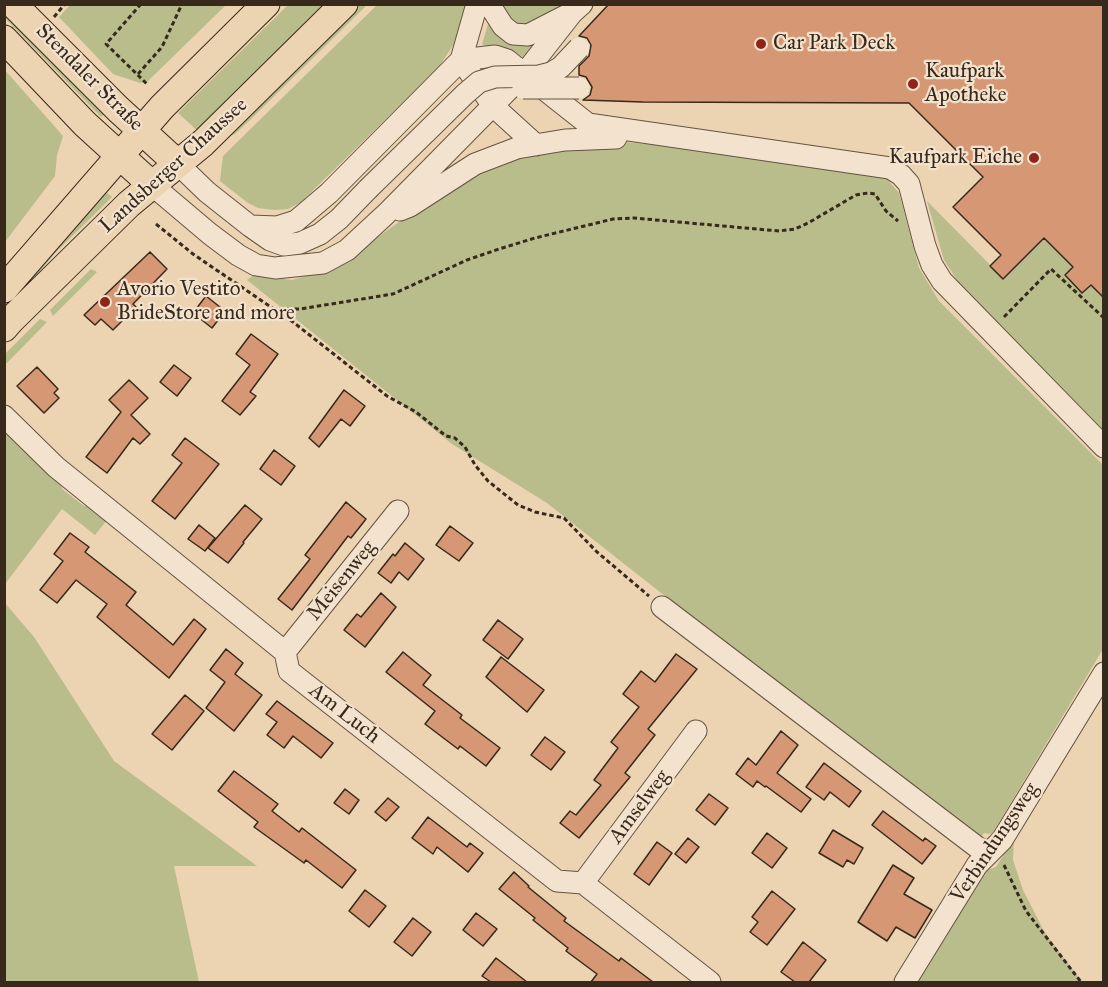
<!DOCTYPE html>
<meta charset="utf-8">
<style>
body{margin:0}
#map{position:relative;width:1108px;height:987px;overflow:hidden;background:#ecd3b2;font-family:"IM FELL Great Primer",serif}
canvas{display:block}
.frame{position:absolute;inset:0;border:6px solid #37291c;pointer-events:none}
</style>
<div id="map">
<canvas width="1108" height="987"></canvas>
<div class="frame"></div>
</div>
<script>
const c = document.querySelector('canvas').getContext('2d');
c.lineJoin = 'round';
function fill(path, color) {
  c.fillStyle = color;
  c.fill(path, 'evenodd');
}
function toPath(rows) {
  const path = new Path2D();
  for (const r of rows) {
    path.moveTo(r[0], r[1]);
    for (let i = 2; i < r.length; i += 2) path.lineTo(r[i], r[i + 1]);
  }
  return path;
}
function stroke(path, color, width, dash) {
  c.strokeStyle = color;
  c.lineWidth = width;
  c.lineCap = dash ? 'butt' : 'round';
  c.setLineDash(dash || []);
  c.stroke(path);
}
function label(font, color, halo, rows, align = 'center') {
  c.font = font + ' "IM FELL Great Primer",serif';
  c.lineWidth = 4.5;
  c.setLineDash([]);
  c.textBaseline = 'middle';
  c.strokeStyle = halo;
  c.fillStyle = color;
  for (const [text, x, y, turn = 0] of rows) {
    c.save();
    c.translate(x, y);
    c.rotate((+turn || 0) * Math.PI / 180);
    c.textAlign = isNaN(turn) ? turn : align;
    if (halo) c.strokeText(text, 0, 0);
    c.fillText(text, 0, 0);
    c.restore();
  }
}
fill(toPath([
 [70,5,70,4,226,5,148,81,140,83,113,74,59,17],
 [288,5,330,5,200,133,178,113],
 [359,5,367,5,249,121,235,134,225,138],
 [377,5,466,5,455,42,439,67,301,202,288,209,274,210,258,208,248,203,220,181,223,156],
 [499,5,560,5,534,27,512,25],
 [4,7,106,112,101,117,5,18],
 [492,19,547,31,526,59,510,49,495,46,487,47,482,44,488,24],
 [4,69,63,136,57,155,55,176,5,242],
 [625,142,657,145,886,178,899,193,919,268,939,301,1103,465,1103,649,992,834,984,833,979,840,968,835,547,503,452,444,247,280,254,275,292,280,334,268,416,210,505,156],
 [102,189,112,197,56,252,5,313,5,304,9,297],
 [927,201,1003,278,1044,238,1073,267,1065,275,1082,293,1091,285,1103,298,1103,432,959,283,944,260],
 [91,269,97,272,53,316,50,310],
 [40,319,47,322,5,365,5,354],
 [5,430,61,482,62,489,84,506,90,505,107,520,95,535,62,509,5,584],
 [5,603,34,637,114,761,257,866,174,866,199,982,5,982],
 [1014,838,1013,860,1023,890,1045,933,1082,982,915,982,982,872,996,867]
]), '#b9bc8b');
const building = toPath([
 [609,4,1104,4,1104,298,1091,285,1082,293,1065,275,1073,267,1044,238,1003,279,990,266,1001,255,953,207,983,177,909,103,643,102,583,100,590,95,592,87,586,77,579,75,579,66,589,56,591,45,587,38,579,36,609,4],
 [150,252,167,269,133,304,136,307,113,330,101,319,95,325,84,315,150,252],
 [206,296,225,311,212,328,193,313,206,296],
 [251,334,278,354,250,392,256,396,240,415,222,401,250,365,236,354,251,334],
 [174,365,191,378,177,396,160,382,174,365],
 [37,367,58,389,54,393,59,398,44,413,17,386,37,367],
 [129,380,148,398,131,415,150,434,140,444,133,438,107,473,86,457,121,412,109,400,129,380],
 [344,390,365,406,350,426,341,419,319,447,309,438,344,390],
 [185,438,219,464,175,519,152,501,182,463,172,455,185,438],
 [274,450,295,466,281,485,260,469,274,450],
 [346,502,366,519,351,538,348,536,292,610,278,599,310,559,305,555,346,502],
 [245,505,262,519,243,542,244,543,228,563,208,548,245,505],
 [199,525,215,538,205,551,188,539,199,525],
 [450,526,473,543,459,561,436,545,450,526],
 [70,533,89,547,85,552,136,592,126,605,173,645,194,619,206,629,169,678,97,617,107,604,76,580,57,603,40,590,63,561,54,554,70,533],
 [405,543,424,559,408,580,399,572,391,583,378,573,393,554,395,556,405,543],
 [381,593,396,607,365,647,344,630,357,614,361,617,381,593],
 [498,620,523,639,508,659,483,640,498,620],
 [226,649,243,663,235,674,262,695,234,731,206,708,225,682,210,670,226,649],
 [403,652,431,675,423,685,462,715,460,718,500,748,486,766,460,746,458,749,425,724,435,711,386,672,403,652],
 [676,654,697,669,648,729,655,735,625,773,630,777,579,838,560,823,570,811,576,815,601,785,594,780,618,748,611,742,639,707,623,694,641,671,655,682,676,654],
 [501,657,544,690,527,712,486,677,501,657],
 [185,695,204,711,172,750,152,734,185,695],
 [277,701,333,743,321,758,293,736,284,748,267,735,277,722,266,714,277,701],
 [781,731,798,745,777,773,811,799,801,812,766,786,765,787,757,781,753,787,736,774,748,758,756,765,781,731],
 [545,737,565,752,551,770,531,755,545,737],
 [824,763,861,791,849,807,830,792,824,800,806,787,824,763],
 [234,771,278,804,272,811,299,832,302,828,356,870,342,888,306,860,304,863,254,827,258,822,218,791,234,771],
 [345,789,359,800,349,814,334,803,345,789],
 [709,794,728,808,715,825,696,810,709,794],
 [388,798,399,807,386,821,375,812,388,798],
 [883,811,923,841,925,838,936,846,922,864,872,825,883,811],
 [428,817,467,847,470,843,483,853,468,872,437,847,433,854,412,838,428,817],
 [833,830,863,848,854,864,847,860,843,867,819,853,833,830],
 [767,833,787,848,772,868,752,853,767,833],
 [688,838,699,847,686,863,675,854,688,838],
 [657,842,672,853,649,885,634,874,657,842],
 [893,865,914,878,904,894,932,910,915,938,896,927,887,941,858,922,893,865],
 [514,872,529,886,528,887,566,918,564,921,619,961,621,958,653,982,591,982,597,974,566,951,568,948,533,920,535,918,499,889,514,872],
 [365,890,386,906,369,927,349,911,365,890],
 [772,891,795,909,767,945,750,932,758,922,752,917,772,891],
 [476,913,497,929,483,946,463,930,476,913],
 [413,918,431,932,412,956,394,942,413,918],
 [803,942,826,960,809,982,795,982,781,972,803,942],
 [496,958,527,982,491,982,482,976,496,958]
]);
fill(building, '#d69874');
stroke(building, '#37291c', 1.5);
const minor = toPath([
 [489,4,503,26,513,34,528,35,565,16],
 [536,145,493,106,461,60,495,56,507,60,588,124,890,168,901,175,909,184,925,246,932,265,942,281,1104,447],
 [178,164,207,192,250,226,270,240,284,245,300,243,320,234,339,219,368,189],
 [152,185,210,234,238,255,256,265,275,268,323,263,347,250,386,214,525,73,572,13,582,4],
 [400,210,410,206,475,164,517,148,565,140,616,138],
 [250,226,277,227,296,221,329,193,461,60,477,4],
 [4,416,56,467,285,652,289,671,557,881,583,883,710,982],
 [662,607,977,847,989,853],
 [285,652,398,511],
 [583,883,696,731],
 [905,982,977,865,1002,840,1104,673]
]);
const major = toPath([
 [13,4,118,109,178,164],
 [4,39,85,124,152,185],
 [4,289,162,107,266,4],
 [4,328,11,320,129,204,203,143,344,4]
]);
stroke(minor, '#645442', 23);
stroke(major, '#37291c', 29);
stroke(toPath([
 [141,4,106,44,148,85],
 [54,17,65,4],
 [138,74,162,47,182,4],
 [156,224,193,254,293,322,387,396,416,412,446,436,455,438,465,447,475,465,488,481,518,505,535,512,564,518,597,552,649,596],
 [272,309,300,309,393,294,467,260,499,249,535,238,613,219,634,218,779,231,795,229,808,223,856,195,868,193,875,194,886,211,898,221],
 [1004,317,1051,269,1104,318],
 [1004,865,1026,911,1081,982]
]), '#37291c', 3, [4.5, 3]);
stroke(minor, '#f3e2cd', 21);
stroke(major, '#ecd3b2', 27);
const minorBridge = toPath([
 [523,88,579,88],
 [368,189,465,94,479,82,495,77,539,76,551,73,561,67,579,48]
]);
stroke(minorBridge, '#645442', 23, []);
stroke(minorBridge, '#f3e2cd', 21);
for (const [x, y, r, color] of [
 [761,44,6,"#8f2418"],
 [913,84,6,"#8f2418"],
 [1034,158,6,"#8f2418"],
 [105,302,6,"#8f2418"]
]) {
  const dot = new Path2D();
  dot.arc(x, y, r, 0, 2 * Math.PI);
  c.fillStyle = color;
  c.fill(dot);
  stroke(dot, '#f3e2cd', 2);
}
label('21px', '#37291c', '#f3e2cd', [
 ["Car Park Deck",773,44],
 ["Kaufpark",925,72],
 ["Apotheke",925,96],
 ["Kaufpark Eiche",1022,158,"right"],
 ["Avorio Vestito",117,290],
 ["BrideStore and more",117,314]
], 'left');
label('21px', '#37291c', '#f3e2cd', [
 ["Stendaler Straße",89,78,45],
 ["Landsberger Chaussee",174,166,-42],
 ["Meisenweg",342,581,-51],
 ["Am Luch",344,714,38],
 ["Amselweg",640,807,-53],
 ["Verbindungsweg",995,843,-56]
]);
</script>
